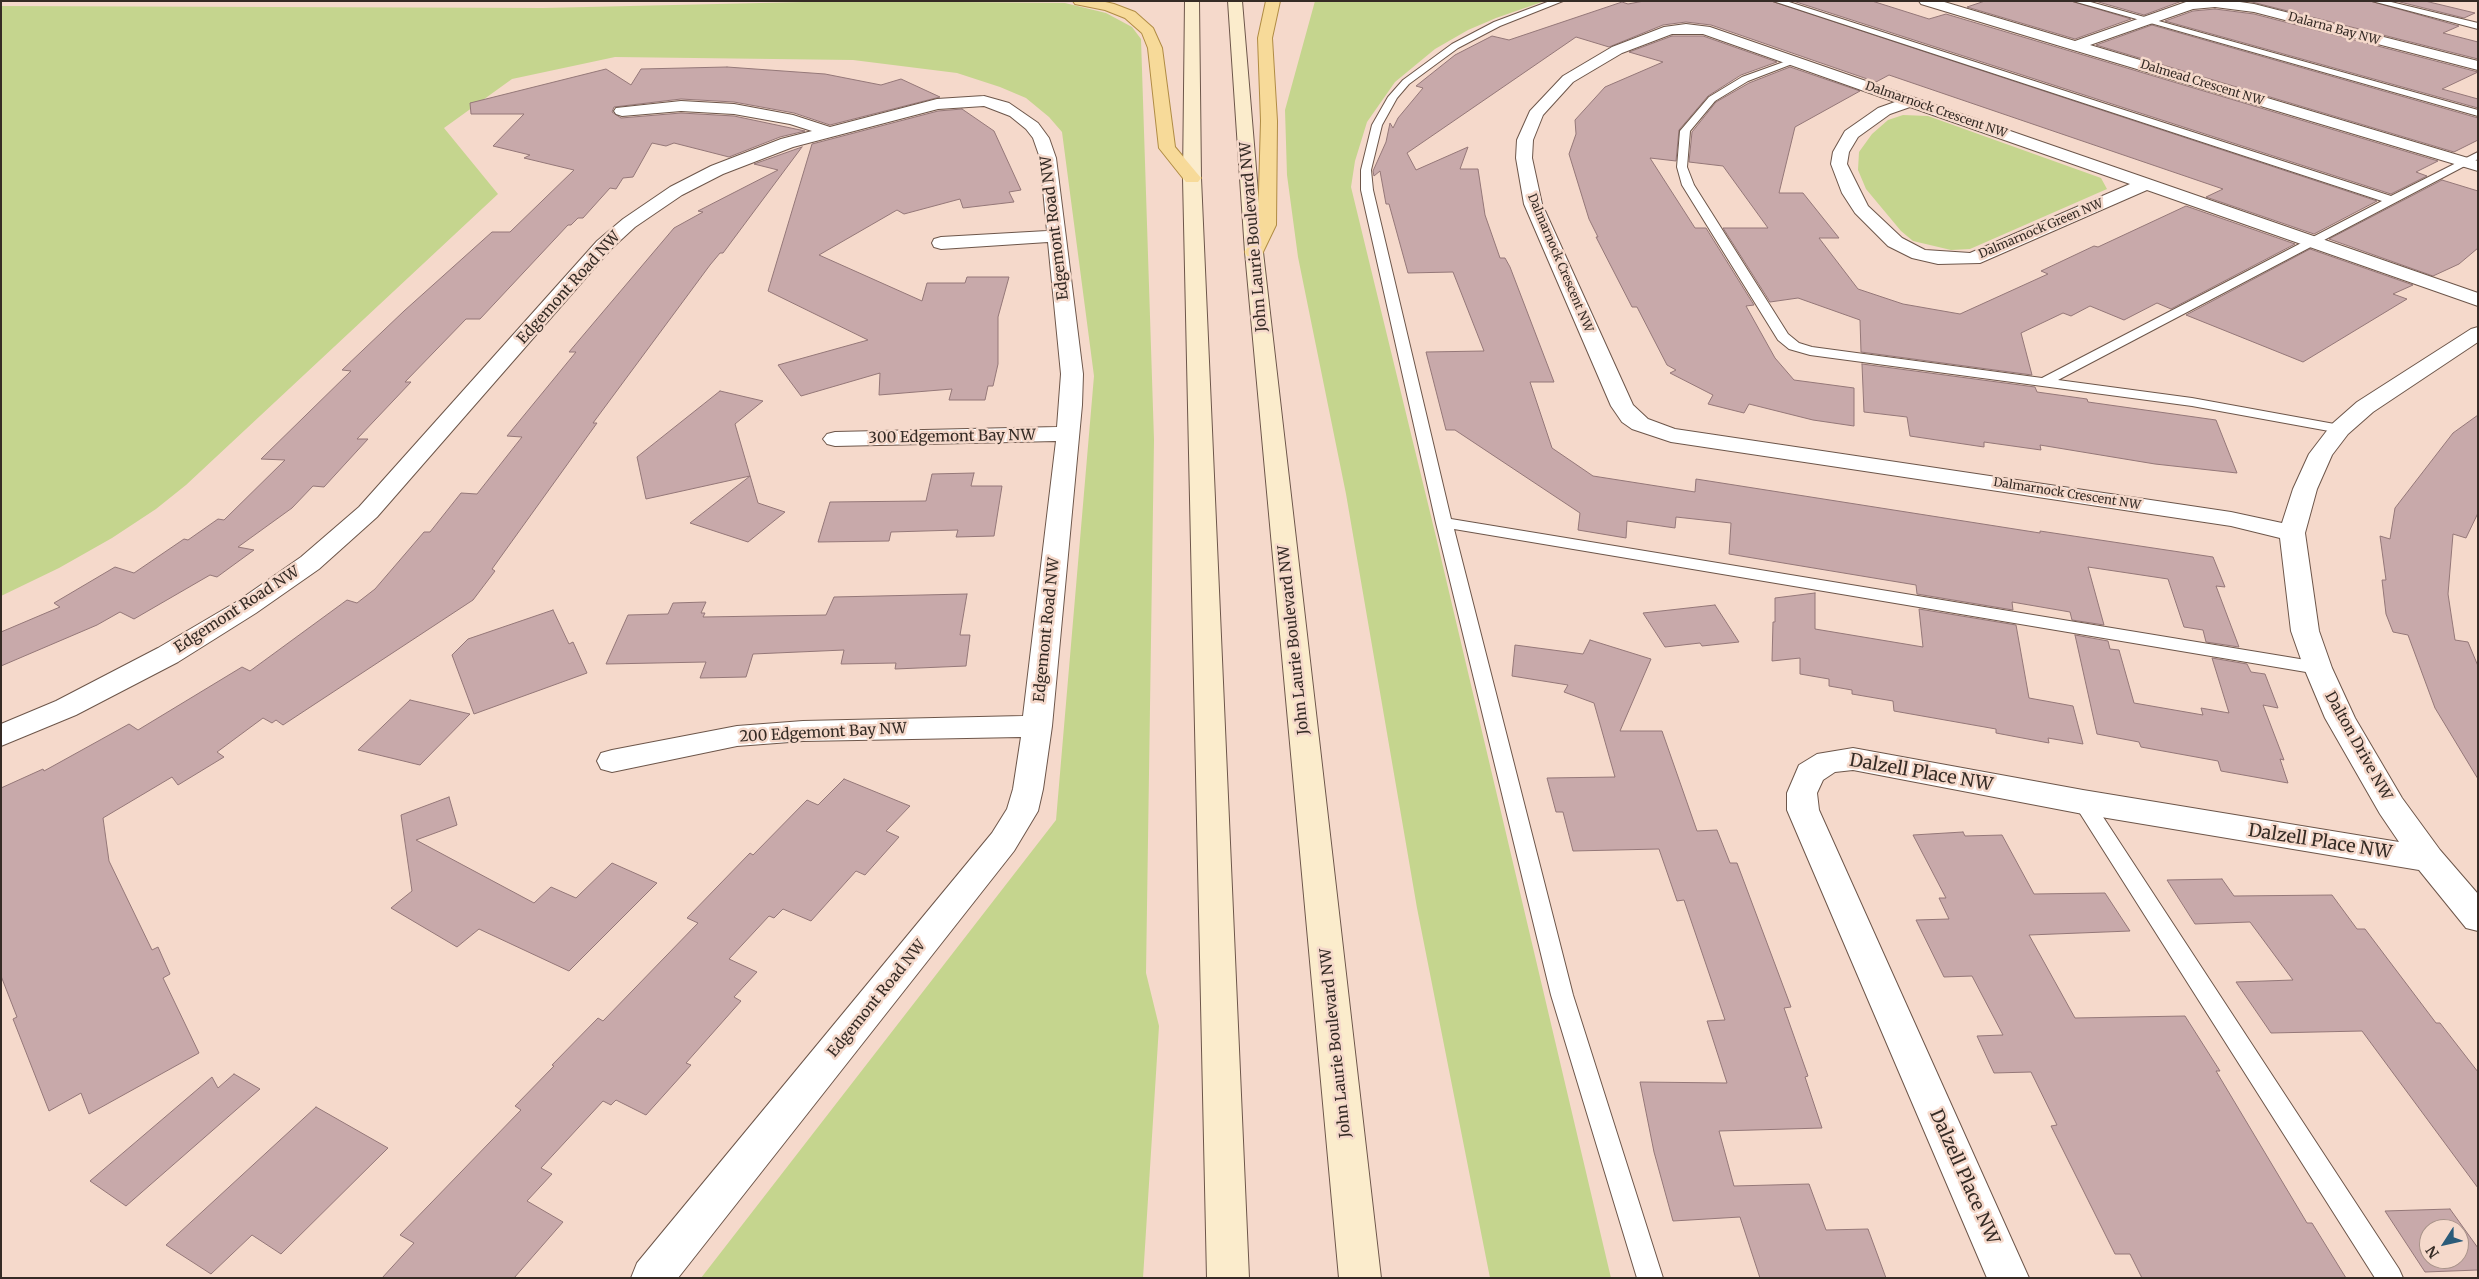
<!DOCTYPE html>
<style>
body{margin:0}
#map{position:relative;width:2479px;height:1279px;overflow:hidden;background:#f5d9cb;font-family:Merriweather,serif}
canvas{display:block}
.frame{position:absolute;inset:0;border:2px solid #352b25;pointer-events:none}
.north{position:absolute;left:2419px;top:1219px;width:50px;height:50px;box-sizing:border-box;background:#f5d9cb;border:1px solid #a89389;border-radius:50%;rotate:235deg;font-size:14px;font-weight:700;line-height:20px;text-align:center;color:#352b25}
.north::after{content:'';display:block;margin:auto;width:18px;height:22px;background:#2b5b79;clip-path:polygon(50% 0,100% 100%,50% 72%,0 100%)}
</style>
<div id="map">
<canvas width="2479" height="1279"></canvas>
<div class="frame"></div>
<div class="north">N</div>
</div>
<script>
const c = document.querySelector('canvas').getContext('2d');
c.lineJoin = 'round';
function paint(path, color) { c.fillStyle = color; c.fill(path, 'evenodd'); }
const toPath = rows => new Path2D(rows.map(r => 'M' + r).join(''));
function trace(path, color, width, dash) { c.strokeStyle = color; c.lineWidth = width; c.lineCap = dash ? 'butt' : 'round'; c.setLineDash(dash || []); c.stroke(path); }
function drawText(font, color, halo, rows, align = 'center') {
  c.font = font + ' Merriweather,serif'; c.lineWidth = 5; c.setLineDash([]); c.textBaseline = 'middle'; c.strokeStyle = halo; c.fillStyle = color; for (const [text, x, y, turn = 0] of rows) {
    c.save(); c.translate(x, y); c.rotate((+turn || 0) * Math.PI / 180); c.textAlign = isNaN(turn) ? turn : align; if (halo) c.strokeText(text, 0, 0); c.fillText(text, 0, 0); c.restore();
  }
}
const green = toPath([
 [848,1,1065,3,1106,13,1132,27,1141,39,1154,440,1146,973,1159,1026,1143,1278,701,1278,1056,820,1094,376,1062,132,1049,117,1026,98,1000,87,957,73,853,60,615,57,512,79,444,128,498,194,186,485,156,509,112,538,59,568,1,596,1,6,543,8],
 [1315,1,1545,1,1496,18,1468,30,1435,49,1395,82,1367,122,1355,161,1351,187,1437,541,1611,1278,1490,1278,1417,908,1346,494,1298,257,1287,175,1285,110],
 [1903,115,1928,116,2101,178,2107,189,1970,249,1951,250,1913,241,1901,231,1866,189,1858,170,1859,152,1872,134,1888,120]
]);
const building = toPath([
 [1644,1,1771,1,2377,201,2314,234,2206,197,2223,189,1889,75,1876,82,1711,25,1686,22,1663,25,1609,47,1576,37,1407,153,1416,170,1468,147,1460,169,1478,169,1485,215,1500,258,1505,258,1510,267,1554,382,1530,382,1552,448,1593,476,1695,492,1696,479,2040,533,2040,531,2213,557,2225,587,2216,586,2239,647,2206,642,2203,630,2184,627,2168,579,2088,567,2104,625,2072,620,2070,612,2012,602,2013,610,1917,594,1916,585,1729,554,1731,523,1676,517,1675,528,1627,521,1626,538,1578,530,1580,513,1455,430,1446,430,1426,352,1484,351,1453,272,1408,273,1389,204,1386,204,1380,171,1374,176,1373,171,1386,142,1390,123,1393,128,1398,118,1423,88,1416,86,1455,55,1492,36,1509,40,1622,2,1628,4,1644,1],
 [1793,1,1872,1,1929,19,1946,14,2438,161,2416,172,2427,176,2391,194,1793,1],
 [1985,1,2071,1,2131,19,2075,39,1967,7,1985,1],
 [2095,1,2182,1,2144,15,2095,1],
 [2248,1,2370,1,2459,26,2443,33,2478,42,2478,59,2248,1],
 [2396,1,2425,1,2475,13,2464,18,2396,1],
 [2215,9,2254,14,2478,72,2442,89,2478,99,2478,108,2165,21,2193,11,2215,9],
 [2152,25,2478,118,2478,140,2454,152,2096,45,2152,25],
 [1672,36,1703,36,1777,62,1741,75,1708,96,1679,130,1676,161,1650,158,1695,228,1706,228,1754,305,1746,306,1775,358,1794,380,1854,388,1854,426,1813,420,1749,404,1744,413,1708,404,1713,395,1670,373,1676,370,1667,365,1637,307,1632,307,1596,237,1598,237,1589,219,1569,154,1576,134,1575,120,1605,87,1663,62,1629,52,1672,36],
 [727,67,825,74,881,85,901,79,940,97,830,125,794,113,734,102,681,99,614,107,612,112,621,118,681,113,734,116,805,131,780,137,729,157,674,143,666,146,652,143,633,177,623,178,616,189,610,188,583,218,578,218,571,225,568,225,480,319,466,319,405,382,411,382,357,439,368,439,324,487,313,486,292,508,238,547,254,550,217,577,210,575,134,619,120,612,97,625,1,666,1,632,60,607,54,603,115,567,134,573,184,539,188,540,218,519,224,520,285,460,261,459,351,371,342,370,404,311,492,232,510,232,574,170,524,158,530,155,493,146,524,114,471,114,470,103,606,69,631,85,641,69,727,67],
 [1790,67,1860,91,1795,127,1779,193,1803,193,1839,238,1819,238,1858,289,1903,304,1960,314,2048,274,2041,271,2094,246,2098,247,2186,206,2295,244,2171,309,2157,303,2124,320,2090,306,2071,316,2063,313,2021,333,2032,375,1861,352,1860,320,1798,298,1770,302,1723,228,1768,228,1723,166,1689,162,1692,132,1716,102,1749,83,1790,67],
 [962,109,994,131,1021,190,1009,192,1014,202,963,208,960,199,904,214,897,210,819,255,922,301,927,283,965,283,967,277,1009,277,998,317,998,364,993,386,988,386,985,400,949,400,952,389,879,395,880,373,801,396,778,365,868,340,768,291,812,144,938,111,962,109],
 [802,147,723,253,720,253,710,265,593,423,597,423,492,569,495,571,473,600,283,725,276,720,272,723,263,718,217,752,224,757,178,785,172,777,103,818,109,861,152,950,158,947,170,974,163,978,199,1053,89,1114,81,1093,49,1111,13,1019,17,1017,1,976,1,788,43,769,44,771,129,724,138,730,242,667,250,671,347,600,357,603,375,589,424,532,430,532,461,493,477,494,522,437,507,436,576,352,569,352,674,228,703,212,698,211,778,170,754,164,802,147],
 [2442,180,2478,191,2478,248,2459,264,2433,276,2329,239,2442,180],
 [2310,249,2413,285,2393,294,2407,299,2303,362,2186,315,2310,249],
 [1862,364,2035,387,2037,392,2087,399,2088,402,2216,420,2237,473,2155,464,2040,445,2041,450,1984,442,1984,447,1910,436,1907,417,1864,412,1862,364],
 [720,391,763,401,735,424,758,503,785,512,748,542,690,523,750,476,646,499,637,457,720,391],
 [2478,415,2478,513,2466,538,2453,534,2448,594,2455,640,2468,642,2478,666,2478,779,2435,708,2408,635,2393,632,2386,614,2382,580,2386,580,2380,536,2390,539,2395,508,2453,433,2478,415],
 [974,473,971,486,1002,486,994,536,956,537,958,530,891,532,889,541,818,542,830,502,926,501,932,474,974,473],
 [1815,593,1815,629,1923,647,1919,609,2016,625,2029,698,2073,706,2083,744,2048,738,2049,743,1996,733,1996,729,1894,711,1893,701,1852,694,1852,690,1829,686,1829,679,1800,674,1800,658,1772,661,1773,622,1775,622,1775,598,1815,593],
 [967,594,960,635,970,635,966,666,895,669,896,663,841,664,844,650,753,654,746,677,700,678,706,662,606,664,628,615,668,614,673,603,706,602,701,613,705,613,703,617,826,615,834,597,967,594],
 [1715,605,1739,642,1702,646,1700,643,1665,647,1643,613,1715,605],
 [553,610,569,644,573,642,587,673,474,714,452,655,468,639,553,610],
 [2075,635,2108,641,2110,649,2119,650,2134,703,2203,715,2201,708,2229,713,2212,658,2247,664,2251,672,2265,674,2278,708,2263,705,2284,760,2280,759,2288,783,2221,771,2218,761,2141,747,2139,742,2097,734,2075,635],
 [1590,640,1651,659,1620,731,1662,731,1697,831,1717,830,1730,863,1737,863,1791,1007,1784,1008,1808,1076,1805,1077,1822,1128,1719,1131,1734,1186,1809,1184,1826,1230,1868,1229,1886,1278,1760,1278,1740,1217,1673,1221,1654,1152,1640,1082,1727,1083,1707,1021,1725,1020,1684,900,1677,901,1659,849,1573,851,1563,812,1556,812,1547,778,1615,777,1594,703,1564,692,1568,685,1512,676,1515,645,1583,654,1590,640],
 [410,700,470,714,420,765,358,750,410,700],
 [844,779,910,806,886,831,899,837,865,875,856,871,811,921,783,909,774,918,769,916,729,959,757,972,734,997,741,1001,686,1063,691,1065,646,1115,616,1100,611,1105,603,1101,541,1168,552,1174,527,1201,563,1222,514,1278,382,1278,414,1243,400,1235,521,1110,515,1106,554,1066,552,1065,598,1018,603,1021,698,923,687,918,750,853,753,855,807,800,818,805,844,779],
 [449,797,457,825,416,840,534,903,551,887,576,898,612,863,657,883,569,971,479,929,457,947,391,908,412,891,401,815,449,797],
 [1963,832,1965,836,2002,835,2034,894,2105,893,2130,931,2029,935,2075,1018,2185,1016,2220,1071,2216,1071,2307,1223,2312,1223,2346,1278,2142,1278,2130,1254,2115,1254,2051,1126,2057,1125,2031,1072,1994,1073,1977,1036,2003,1035,1972,976,1944,977,1916,920,1949,919,1939,898,1946,898,1913,835,1963,832],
 [2222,879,2234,896,2332,895,2357,929,2365,929,2436,1023,2440,1023,2478,1072,2478,1188,2362,1031,2271,1033,2236,982,2293,980,2250,922,2195,924,2167,880,2222,879],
 [234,1074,260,1089,126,1206,90,1181,212,1077,218,1088,234,1074],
 [316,1107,388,1148,281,1254,252,1235,211,1274,166,1245,316,1107],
 [2450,1209,2478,1248,2478,1270,2425,1272,2385,1211,2450,1209],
 [2429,1229,2459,1229,2459,1259,2429,1259,2429,1229]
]);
const service = toPath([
 [1550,1,1563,1,1500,26,1458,48,1409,84,1397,98,1382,125,1371,170,1373,190,1451,519,2318,662,2324,664,2327,668,2324,672,2318,674,1454,529,1573,995,1663,1278,1637,1278,1551,995,1436,523,1361,190,1361,170,1372,125,1388,97,1403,80,1452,44,1494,22,1550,1],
 [1773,1,1786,1,2391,196,2478,152,2478,159,2058,380,2192,398,2340,425,2345,426,2347,429,2345,432,2340,433,2192,406,1810,355,1789,349,1778,340,1682,185,1677,167,1680,131,1709,97,1742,77,1792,59,1800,61,1748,81,1715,101,1690,131,1687,167,1694,185,1788,334,1799,343,1812,347,2042,378,2382,201,1773,1],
 [2073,1,2087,1,2478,110,2478,116,2073,1],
 [2372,1,2387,1,2478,23,2478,29,2372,1],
 [2083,795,2090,797,2399,1269,2403,1278,2375,1278,2076,807,2073,802,2076,797,2083,795]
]);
const minor = toPath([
 [1919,1,1941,1,2075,41,2186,2,2233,1,2254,4,2478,61,2478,70,2254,12,2215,7,2193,9,2090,45,2478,161,2478,171,2070,49,1921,4,1919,1],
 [1686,24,1710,27,2478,293,2478,306,2147,190,1980,263,1938,264,1912,258,1888,246,1855,213,1842,193,1831,164,1833,152,1845,131,1878,108,1895,102,1703,34,1672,34,1622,53,1573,82,1543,115,1533,140,1532,158,1542,204,1633,405,1648,419,1675,429,2231,512,2282,523,2293,489,2309,454,2332,424,2357,402,2471,329,2478,327,2478,342,2373,412,2348,434,2332,455,2317,489,2305,533,2319,631,2332,668,2355,718,2402,798,2440,850,2478,894,2478,931,2466,928,2419,870,2083,814,1853,770,1835,772,1823,780,1817,793,1819,810,2029,1278,1987,1278,1787,810,1787,793,1799,765,1817,754,1853,748,2083,790,2399,842,2380,814,2325,718,2304,668,2291,631,2280,538,2231,526,1671,442,1632,429,1622,422,1611,406,1524,204,1516,158,1517,140,1530,111,1563,76,1612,47,1664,27,1686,24],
 [1910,107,2130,184,1970,253,1925,250,1902,238,1868,206,1847,164,1849,152,1858,137,1890,114,1910,107],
 [984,96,1009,103,1038,123,1049,138,1056,158,1083,374,1082,405,1052,726,1043,789,1038,811,1014,851,678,1278,631,1278,637,1263,992,833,1007,809,1013,789,1021,737,803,741,737,746,612,772,601,769,597,761,601,753,612,750,737,726,803,721,1023,716,1056,441,835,446,827,444,823,439,827,434,835,432,1057,427,1061,374,1048,242,941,249,934,247,932,243,934,239,941,237,1047,231,1040,158,1033,138,1026,129,1010,116,984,106,938,109,793,147,723,174,682,195,635,227,611,249,377,517,319,569,256,613,178,662,76,715,1,746,1,724,56,701,158,648,238,601,301,557,359,507,597,241,623,219,670,187,711,166,781,139,812,131,790,124,734,114,681,111,622,116,616,114,614,111,616,108,681,101,734,104,793,115,830,127,937,99,984,96]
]);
const secondary = toPath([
 [1185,1,1199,1,1201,178,1249,1278,1207,1278,1183,178,1185,1],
 [1228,1,1242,1,1263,252,1381,1278,1339,1278,1245,252,1228,1]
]);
const primary = toPath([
 [1073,1,1101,1,1114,4,1135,12,1153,28,1162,48,1175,147,1201,178,1198,182,1186,182,1159,148,1148,48,1142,33,1125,18,1105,10,1075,4,1073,1],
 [1266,1,1280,1,1272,38,1277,121,1276,225,1263,252,1261,256,1254,258,1247,256,1245,252,1258,225,1261,121,1258,38,1266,1]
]);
const farStreetnames = [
 ["Dalarna Bay NW",2334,29,15],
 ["Dalmead Crescent NW",2202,83,17],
 ["Dalmarnock Crescent NW",1936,110,19],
 ["Dalmarnock Green NW",2041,229,-23],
 ["Dalmarnock Crescent NW",1560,263,67],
 ["Dalmarnock Crescent NW",2067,494,9]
];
const streetNames = [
 ["Edgemont Road NW",1055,228,-97],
 ["John Laurie Boulevard NW",1254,237,-95],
 ["Edgemont Road NW",569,288,-48],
 ["300 Edgemont Bay NW",952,437,-1],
 ["Edgemont Road NW",237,610,-33],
 ["Edgemont Road NW",1047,630,-84],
 ["John Laurie Boulevard NW",1294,640,-96],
 ["200 Edgemont Bay NW",823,733,-3],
 ["Dalton Drive NW",2358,746,61],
 ["Edgemont Road NW",877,999,-51],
 ["John Laurie Boulevard NW",1336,1043,-96]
];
const nearStreetnames = [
 ["Dalzell Place NW",1921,773,10],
 ["Dalzell Place NW",2320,842,9],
 ["Dalzell Place NW",1964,1177,66]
];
paint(green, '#c5d58e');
paint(building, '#c8a9aa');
trace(building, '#947778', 1);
trace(service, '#6d564a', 2);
trace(minor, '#6d564a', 2);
trace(secondary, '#6d564a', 2);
trace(primary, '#b08c44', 2);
paint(service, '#fff');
paint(minor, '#fff');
paint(secondary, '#fbeccc');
paint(primary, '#f7da99');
drawText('12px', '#352b25', '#f5d9cb', farStreetnames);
drawText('15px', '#352b25', '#f5d9cb', streetNames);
drawText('18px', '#352b25', '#f5d9cb', nearStreetnames);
</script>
